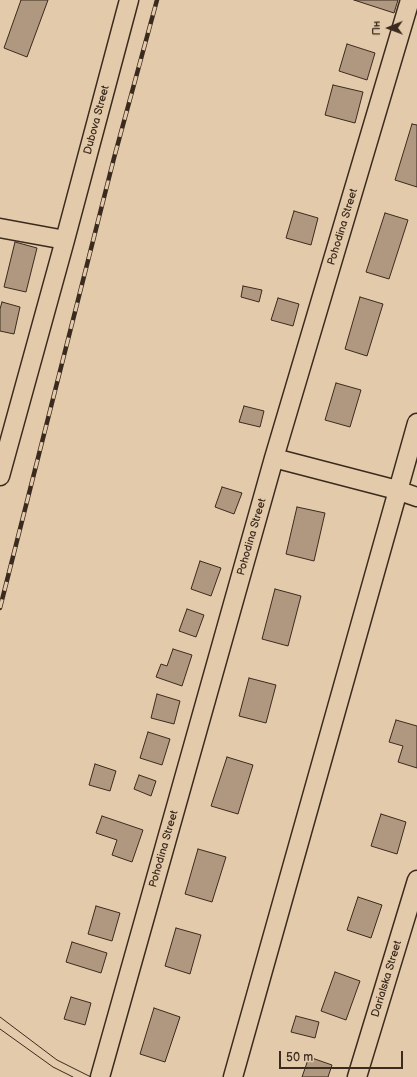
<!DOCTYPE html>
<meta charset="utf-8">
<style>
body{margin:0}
#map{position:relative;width:417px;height:1077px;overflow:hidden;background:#e2caaa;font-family:"Balsamiq Sans",sans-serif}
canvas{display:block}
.north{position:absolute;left:369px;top:8px;width:40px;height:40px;-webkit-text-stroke:3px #e2caaa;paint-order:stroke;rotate:269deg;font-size:11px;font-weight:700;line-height:16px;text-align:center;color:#3b2a1e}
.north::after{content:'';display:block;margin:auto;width:14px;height:18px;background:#3b2a1e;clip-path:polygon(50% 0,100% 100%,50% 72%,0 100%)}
.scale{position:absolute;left:279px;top:1051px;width:124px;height:18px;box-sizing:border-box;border:2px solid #3b2a1e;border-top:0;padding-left:5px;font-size:12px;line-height:14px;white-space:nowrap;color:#3b2a1e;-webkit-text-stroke:3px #e2caaa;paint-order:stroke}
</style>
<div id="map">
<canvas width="417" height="1077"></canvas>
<div class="north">Пн</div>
<div class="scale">50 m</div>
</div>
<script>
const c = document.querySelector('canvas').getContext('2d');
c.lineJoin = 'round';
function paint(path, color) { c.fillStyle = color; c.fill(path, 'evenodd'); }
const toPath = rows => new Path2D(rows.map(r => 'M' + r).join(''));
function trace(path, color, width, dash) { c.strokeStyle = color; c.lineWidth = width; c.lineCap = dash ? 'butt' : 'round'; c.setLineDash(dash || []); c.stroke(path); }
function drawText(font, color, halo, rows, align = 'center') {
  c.font = font + ' "Balsamiq Sans",sans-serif'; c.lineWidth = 3.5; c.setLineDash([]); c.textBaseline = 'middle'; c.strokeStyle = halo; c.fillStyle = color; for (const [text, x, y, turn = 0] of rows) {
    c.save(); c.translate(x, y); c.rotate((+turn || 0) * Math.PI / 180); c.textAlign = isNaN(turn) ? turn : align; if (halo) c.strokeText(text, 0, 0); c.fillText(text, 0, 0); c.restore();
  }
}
const building = toPath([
 [21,0,48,0,27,57,4,48,21,0],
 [354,0,398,0,394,13,354,0],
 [347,44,375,53,367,80,339,71,347,44],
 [333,85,363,92,355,123,325,115,333,85],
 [412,124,417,125,417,187,395,180,412,124],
 [294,211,318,218,311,245,286,238,294,211],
 [385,213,408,220,389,279,366,272,385,213],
 [15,242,37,248,26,292,4,287,15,242],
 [243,286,262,290,259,302,241,297,243,286],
 [360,297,383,304,367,356,345,349,360,297],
 [278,298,299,304,293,326,271,320,278,298],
 [2,302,20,307,14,334,0,331,0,309,2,302],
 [336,383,361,390,350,427,325,420,336,383],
 [244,406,264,411,260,427,239,422,244,406],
 [222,487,242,493,234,514,215,507,222,487],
 [297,507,325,513,314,561,286,554,297,507],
 [200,561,221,568,211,596,191,589,200,561],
 [275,589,301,596,288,646,262,639,275,589],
 [187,609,204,615,196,637,179,631,187,609],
 [173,649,192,655,182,686,156,677,161,664,167,666,173,649],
 [249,678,276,685,266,723,239,716,249,678],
 [157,694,180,701,174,724,151,718,157,694],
 [396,720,417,726,417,768,398,762,403,746,389,742,396,720],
 [148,732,170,739,162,765,140,758,148,732],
 [227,757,253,765,238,814,211,806,227,757],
 [95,764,116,771,110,791,89,785,95,764],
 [139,775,156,781,151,796,134,789,139,775],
 [381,814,406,822,397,854,371,846,381,814],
 [102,816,143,830,132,862,112,855,117,840,96,833,102,816],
 [198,849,226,857,212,902,185,894,198,849],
 [358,897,382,905,371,938,347,930,358,897],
 [96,906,120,913,112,941,88,934,96,906],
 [176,928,201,935,190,974,165,966,176,928],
 [72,942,107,953,101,973,66,962,72,942],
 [335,972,360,981,346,1020,321,1011,335,972],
 [71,997,91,1003,85,1025,64,1019,71,997],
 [154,1008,180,1017,165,1062,140,1054,154,1008],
 [296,1016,319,1022,315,1038,291,1032,296,1016],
 [309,1057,332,1065,328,1077,302,1077,309,1057]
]);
const minor = toPath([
 [0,228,65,240],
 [274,458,397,490,417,497],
 [0,476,65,240,129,0],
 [100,1077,274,458,410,0],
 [233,1077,417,423],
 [357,1077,417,880]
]);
const tram = toPath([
 [0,1017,57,1060,91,1077],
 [0,1029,53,1067,73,1077]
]);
const rail = toPath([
 [0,608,114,158,157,0]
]);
const streetNames = [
 ["Dubova Street",97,120,-75],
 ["Pohodina Street",343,227,-73],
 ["Pohodina Street",252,537,-74],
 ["Pohodina Street",164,849,-74],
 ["Darialska Street",387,979,-73]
];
paint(building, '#af987f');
trace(building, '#3b2a1e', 1);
trace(minor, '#3b2a1e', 21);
trace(minor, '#e2caaa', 18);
trace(tram, '#3b2a1e', 1);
trace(rail, '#3b2a1e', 4.5);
trace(rail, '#e2caaa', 3, [9]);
drawText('11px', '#3b2a1e', '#e2caaa', streetNames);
</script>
